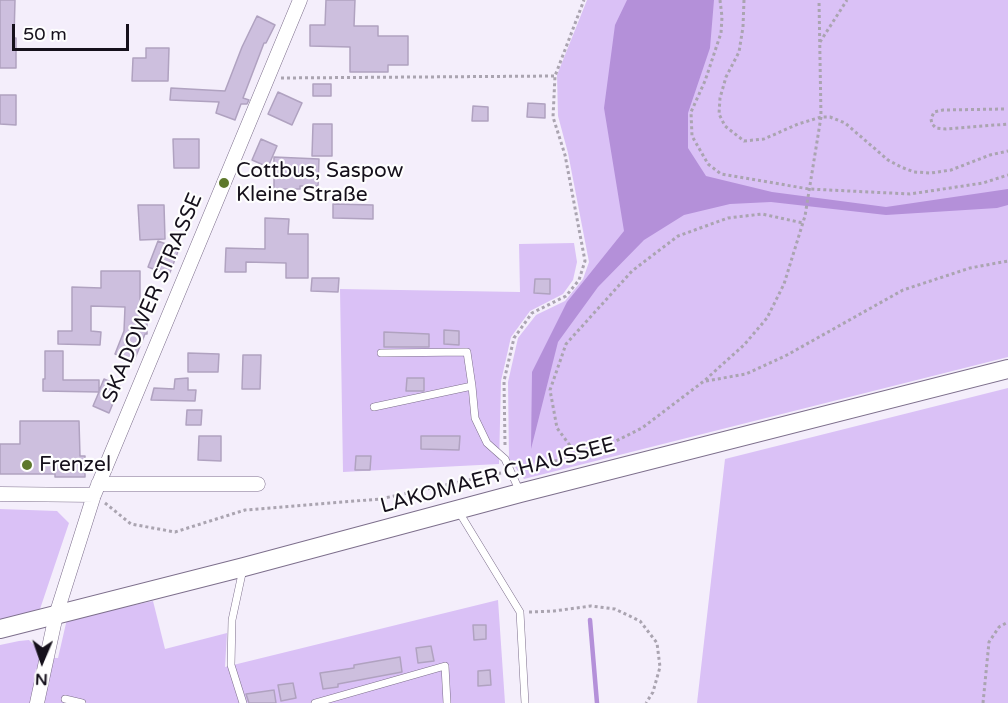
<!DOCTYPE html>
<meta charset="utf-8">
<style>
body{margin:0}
#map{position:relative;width:1008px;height:703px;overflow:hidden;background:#f4eefb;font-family:"Varela Round",sans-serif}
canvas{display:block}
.north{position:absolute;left:12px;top:631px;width:60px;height:60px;-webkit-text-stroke:4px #fefefe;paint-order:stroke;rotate:182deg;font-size:16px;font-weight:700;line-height:24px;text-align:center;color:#15101b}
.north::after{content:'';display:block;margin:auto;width:21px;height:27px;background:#15101b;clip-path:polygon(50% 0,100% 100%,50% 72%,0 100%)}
.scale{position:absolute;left:12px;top:24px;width:117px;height:27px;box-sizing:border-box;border:3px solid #15101b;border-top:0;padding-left:8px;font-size:18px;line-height:21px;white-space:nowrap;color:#15101b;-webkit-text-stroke:4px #fefefe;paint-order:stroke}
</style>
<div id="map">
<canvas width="1008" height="703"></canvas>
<div class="north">N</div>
<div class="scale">50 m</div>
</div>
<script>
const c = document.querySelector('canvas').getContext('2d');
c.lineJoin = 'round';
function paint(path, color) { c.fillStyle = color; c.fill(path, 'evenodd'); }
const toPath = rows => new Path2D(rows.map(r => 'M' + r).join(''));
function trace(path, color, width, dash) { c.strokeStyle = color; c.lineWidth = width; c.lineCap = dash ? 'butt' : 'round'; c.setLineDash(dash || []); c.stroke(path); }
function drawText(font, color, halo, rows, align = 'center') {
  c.font = font + ' "Varela Round",sans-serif'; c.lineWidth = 4.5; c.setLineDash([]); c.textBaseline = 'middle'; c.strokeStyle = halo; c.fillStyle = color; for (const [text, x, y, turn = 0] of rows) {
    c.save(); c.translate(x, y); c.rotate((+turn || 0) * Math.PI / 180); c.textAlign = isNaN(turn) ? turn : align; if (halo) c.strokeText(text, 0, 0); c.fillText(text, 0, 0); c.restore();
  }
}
const green = toPath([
 [587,0,1008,0,1008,357,524,479,509,459,508,382,518,338,536,315,565,301,583,279,589,262,568,153,558,116,557,75],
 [574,243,577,262,573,280,563,294,530,311,511,337,501,381,499,464,343,472,340,289,520,292,519,244],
 [1008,388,1008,703,697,703,725,459],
 [0,509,57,511,69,523,39,612,0,621],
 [498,600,505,703,0,703,0,645,19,641,29,640,37,648,39,658,58,658,67,619,153,601,165,649,227,633,225,667]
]);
const water = toPath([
 [627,0,714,0,710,48,688,113,688,148,706,176,772,192,886,207,1008,189,1008,205,997,208,886,215,771,202,730,204,684,215,644,240,598,287,558,342,531,449,532,372,567,302,624,231,604,108,615,25]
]);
const stream = toPath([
 [590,620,597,703]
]);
const building = toPath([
 [0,0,15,0,14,38,16,38,16,68,0,68,0,0],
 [326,0,355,0,354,26,378,26,378,36,408,36,408,65,388,65,388,72,350,72,350,47,310,46,310,25,325,25,326,0],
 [257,16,275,25,266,43,264,43,243,98,249,100,247,104,241,104,235,120,216,113,219,102,170,100,171,88,225,91,242,47,257,16],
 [146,48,169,48,168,81,132,81,133,58,146,58,146,48],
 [313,84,331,84,331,96,313,96,313,84],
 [278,92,302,103,292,125,268,114,278,92],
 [0,95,16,95,16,125,0,124,0,95],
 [528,103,545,104,545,118,527,117,528,103],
 [473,106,488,107,488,121,472,121,473,106],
 [313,124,332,124,332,156,312,156,313,124],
 [173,139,199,139,199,168,174,168,173,139],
 [261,139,277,146,268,167,252,160,261,139],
 [274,157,319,159,318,186,300,186,300,189,274,189,274,157],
 [333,204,373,205,373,219,333,218,333,204],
 [138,205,164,205,165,239,140,240,138,205],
 [265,218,289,219,288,234,308,234,308,278,286,278,286,263,246,262,246,272,225,272,226,248,265,249,265,218],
 [158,241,179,249,169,275,148,267,158,241],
 [101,271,140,271,140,320,147,320,147,334,145,334,134,361,115,354,124,331,125,307,91,306,91,331,101,332,100,345,58,344,58,331,72,331,72,287,101,288,101,271],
 [312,278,339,278,338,292,311,291,312,278],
 [535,279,550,279,550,294,534,293,535,279],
 [444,330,459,331,459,345,444,344,444,330],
 [384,332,429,334,429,347,384,347,384,332],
 [45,351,63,351,63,380,99,380,99,391,104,379,120,386,109,413,93,406,99,392,43,391,43,379,45,379,45,351],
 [188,353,219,354,218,372,188,372,188,353],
 [243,355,261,355,260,389,242,389,243,355],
 [188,378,188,390,196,390,195,401,151,400,154,388,174,389,175,379,188,378],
 [407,378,424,378,424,391,406,391,407,378],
 [187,410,202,410,201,425,186,425,187,410],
 [20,421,79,421,80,456,85,456,85,477,55,477,55,474,0,474,0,444,20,444,20,421],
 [199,436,221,436,221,461,198,460,199,436],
 [421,436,460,436,459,450,421,449,421,436],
 [356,456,371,456,370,470,355,470,356,456],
 [473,625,486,625,486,639,474,640,473,625],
 [431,646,434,661,418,663,416,648,431,646],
 [400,657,402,672,338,684,338,687,323,689,320,673,354,668,354,665,400,657],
 [490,670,491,685,478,686,478,671,490,670],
 [293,683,296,698,281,701,278,685,293,683],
 [274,690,276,703,249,703,246,694,274,690]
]);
const path = toPath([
 [720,0,722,17,721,33,705,81,691,112,692,136,708,164,721,174,809,189,910,194,983,183,1008,175],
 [744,0,743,27,739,52,726,77,720,98,719,114,725,126,744,141,764,139,798,124,821,117,830,117,845,123,888,160,901,167,914,172,931,173,951,170,990,155,1008,151],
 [820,42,847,0],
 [281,78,555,76],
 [1004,109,943,110,934,112,931,119,932,124,936,128,946,129,1008,124],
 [706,381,746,374,787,355,903,290,970,268,1008,261],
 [505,445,504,381,514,338,532,313,566,296,579,280,585,261,565,155,553,117,555,76,584,0],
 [577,455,557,428,550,390,566,344,632,271,678,236,728,218,762,214,803,223],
 [519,469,577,456,606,446,642,428,704,381,744,345,767,318,784,284,805,216,821,117,819,0],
 [105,503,131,524,175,532,245,510,380,499,501,473],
 [529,612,554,611,591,606,615,609,640,621,657,643,660,667,653,692,646,703],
 [983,703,989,642,999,627,1008,622]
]);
const lane = toPath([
 [381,353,467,352,472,386],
 [374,407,472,386,475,418,487,443,505,459,520,492],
 [459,512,520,612,525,703],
 [243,569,232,620,231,665,243,703],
 [65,699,82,703],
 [315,703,445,666,447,703]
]);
const street = toPath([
 [98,484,258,484],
 [0,494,94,495],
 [37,703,56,615,94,495,300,0]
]);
const secondary = toPath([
 [0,629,244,567,520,493,1008,369]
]);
const markers = [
 [224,183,6,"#5d782b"],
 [27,465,6,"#5d782b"]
];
const poiNames = [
 ["Cottbus, Saspow",236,171],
 ["Kleine Straße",236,195],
 ["Frenzel",39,465]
];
const streetNames = [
 ["SKADOWER STRASSE",153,298,-67],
 ["LAKOMAER CHAUSSEE",498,476,-15]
];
paint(green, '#dac1f6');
paint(water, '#b490d9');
trace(stream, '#b490d9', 4.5);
paint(building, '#cdbfde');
trace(building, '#b0a2c0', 1.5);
trace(lane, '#7d6f8c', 8);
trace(street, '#7d6f8c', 15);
trace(secondary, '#7d6f8c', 20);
trace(path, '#aaa4b0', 3, [3, 3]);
trace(lane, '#fff', 7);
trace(street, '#fff', 14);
trace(secondary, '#fff', 18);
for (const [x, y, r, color] of markers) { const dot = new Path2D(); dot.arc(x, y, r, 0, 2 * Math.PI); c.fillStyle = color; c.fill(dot); trace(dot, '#fefefe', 2); }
drawText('21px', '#15101b', '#fefefe', poiNames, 'left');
drawText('21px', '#15101b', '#fefefe', streetNames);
</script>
